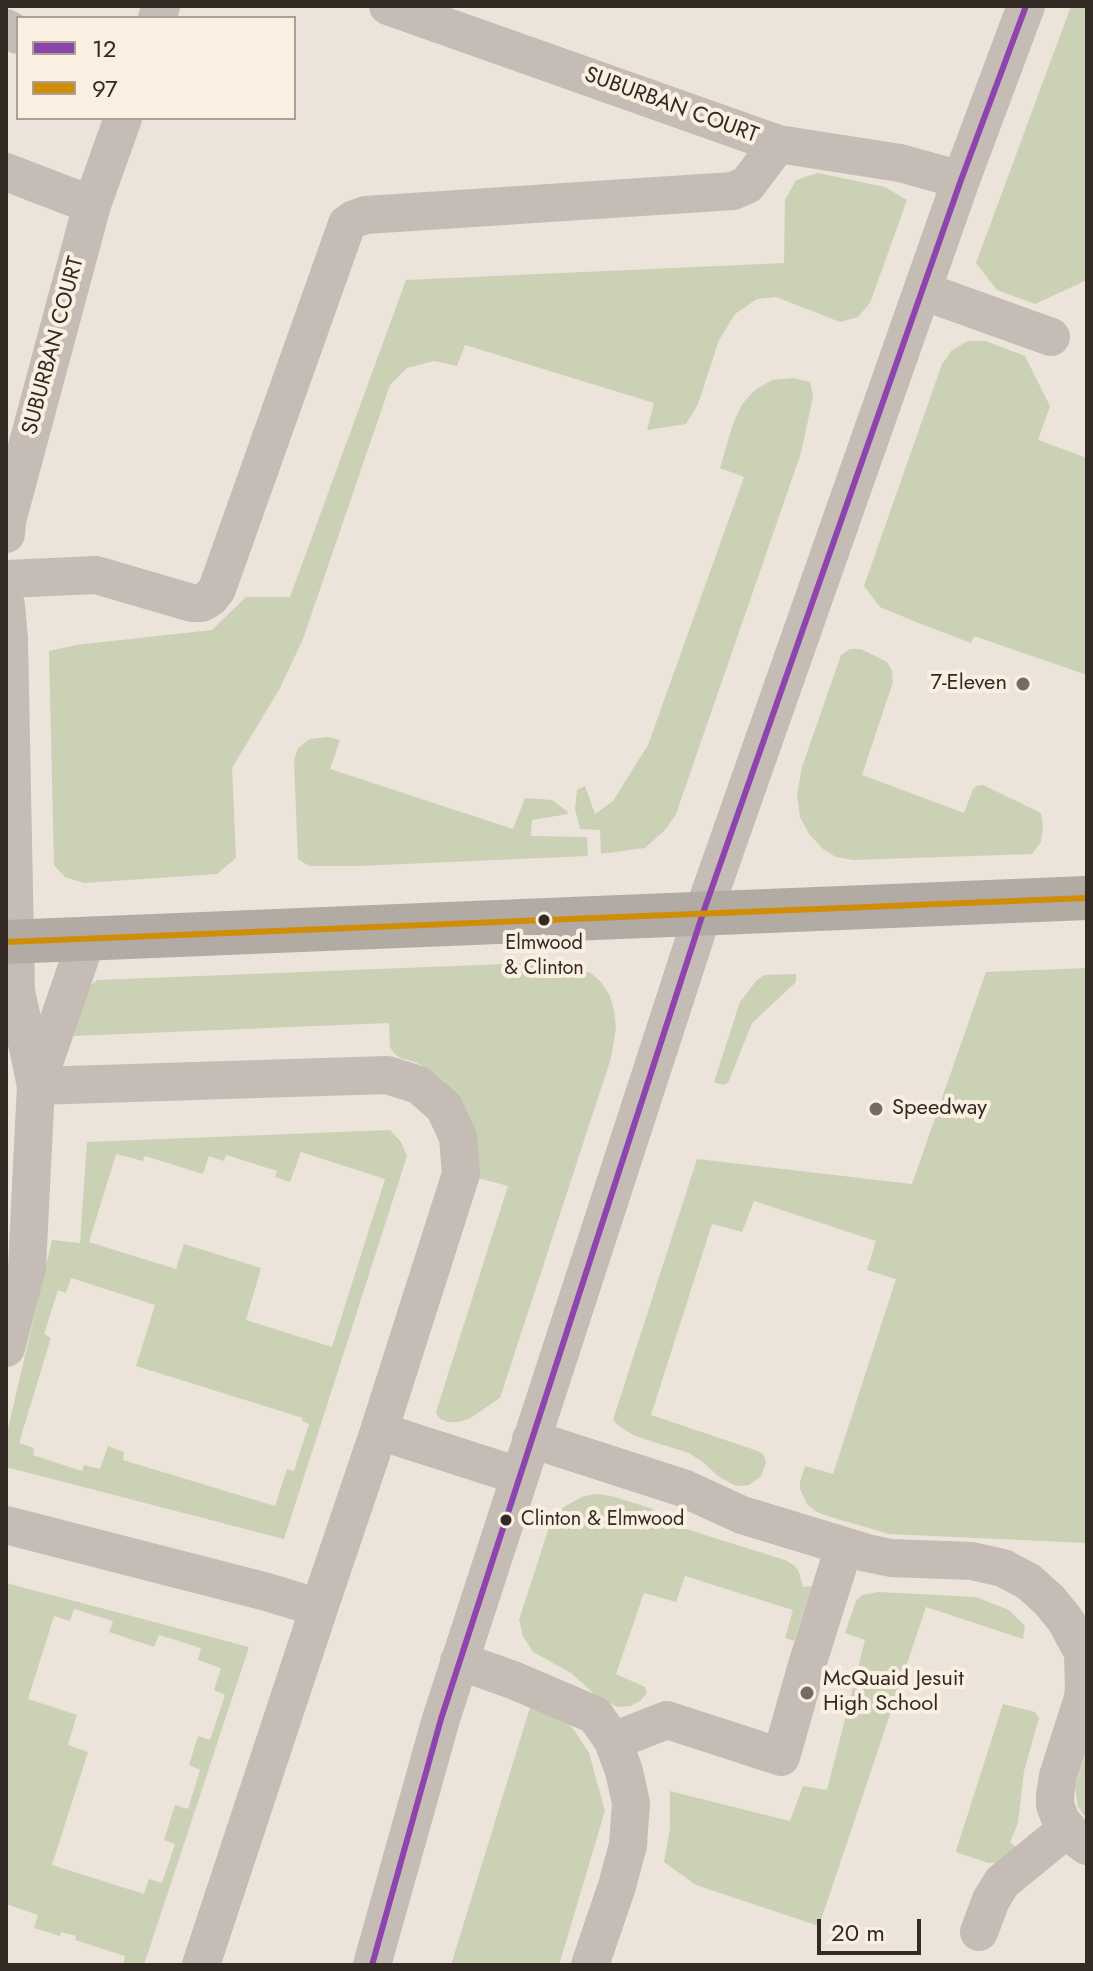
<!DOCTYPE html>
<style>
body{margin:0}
#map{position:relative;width:1093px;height:1971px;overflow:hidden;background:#ece4db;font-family:Jost,sans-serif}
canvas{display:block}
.frame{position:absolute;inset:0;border:8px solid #342a24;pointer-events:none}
.legend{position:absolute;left:16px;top:16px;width:280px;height:104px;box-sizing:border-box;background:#faefe1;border:2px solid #aba095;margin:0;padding:10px 14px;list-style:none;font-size:24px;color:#342a24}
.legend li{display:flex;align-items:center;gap:16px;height:40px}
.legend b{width:40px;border:2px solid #aba095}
.scale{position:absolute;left:817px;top:1919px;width:104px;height:36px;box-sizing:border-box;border:4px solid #342a24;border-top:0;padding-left:10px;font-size:24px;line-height:28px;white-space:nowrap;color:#342a24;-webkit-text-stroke:6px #faefe1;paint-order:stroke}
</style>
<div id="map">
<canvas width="1093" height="1971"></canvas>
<div class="frame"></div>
<ul class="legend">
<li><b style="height:10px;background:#8e44ad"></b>12</li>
<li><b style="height:10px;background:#d08d07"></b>97</li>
</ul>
<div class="scale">20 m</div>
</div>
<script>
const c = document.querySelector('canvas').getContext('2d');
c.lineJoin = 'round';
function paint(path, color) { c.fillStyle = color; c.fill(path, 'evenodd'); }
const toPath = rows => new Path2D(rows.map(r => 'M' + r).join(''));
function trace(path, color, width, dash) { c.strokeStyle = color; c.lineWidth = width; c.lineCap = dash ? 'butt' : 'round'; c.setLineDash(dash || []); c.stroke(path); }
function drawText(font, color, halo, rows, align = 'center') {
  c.font = font + ' Jost,sans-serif'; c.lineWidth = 8; c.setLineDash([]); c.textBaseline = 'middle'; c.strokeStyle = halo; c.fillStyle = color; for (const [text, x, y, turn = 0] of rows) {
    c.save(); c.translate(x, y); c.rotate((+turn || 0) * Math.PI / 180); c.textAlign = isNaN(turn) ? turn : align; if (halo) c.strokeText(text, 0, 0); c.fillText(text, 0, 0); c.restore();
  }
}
const green = toPath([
 [1071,6,1087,6,1087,280,1035,304,997,290,976,263],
 [818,173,885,187,907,200,870,303,858,317,840,322,776,297,757,299,735,314,719,340,698,404,686,424,647,430,654,403,465,345,457,366,434,361,407,368,390,385,303,639,279,690,232,768,236,858,217,874,84,883,65,877,54,865,49,651,76,645,212,630,246,597,290,597,406,280,784,263,785,200,796,180],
 [968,341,986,341,1025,356,1050,406,1038,440,1087,458,1087,675,974,636,971,643,921,624,880,607,864,586,942,364,952,350],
 [793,378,810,382,813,397,801,453,676,814,666,829,645,848,601,854,600,830,580,829,575,809,577,790,585,786,595,814,613,801,648,745,744,477,720,468,733,424,742,404,755,390,772,380],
 [850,649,861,649,887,662,892,671,893,682,862,775,964,813,973,789,977,786,983,785,1041,813,1043,826,1041,842,1032,854,853,860,836,857,824,850,809,834,800,817,797,794,802,767,841,655],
 [328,737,340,740,330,769,513,829,525,798,552,800,567,811,568,814,532,820,531,836,587,837,588,856,358,866,309,866,298,859,294,760,298,748,310,739],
 [557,962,578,967,592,974,601,982,610,996,614,1010,616,1028,611,1058,500,1398,469,1419,458,1422,447,1422,439,1418,436,1412,508,1186,478,1178,454,1092,443,1080,432,1071,415,1062,400,1058,394,1053,390,1047,389,1023,74,1036,72,1029,87,988,97,980],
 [1087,968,1087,1543,889,1534,824,1515,815,1511,807,1504,800,1489,800,1482,805,1466,833,1474,896,1279,867,1270,876,1241,754,1201,742,1232,712,1224,651,1415,758,1451,764,1455,766,1462,761,1476,749,1485,741,1486,734,1485,718,1476,704,1463,689,1453,635,1436,619,1426,613,1420,697,1159,912,1184,986,972],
 [796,974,796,982,752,1023,728,1083,723,1085,714,1082,740,1002,756,981,764,975],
 [390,1130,401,1142,407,1156,284,1539,6,1467,6,1437,52,1240,80,1243,87,1142],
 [301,1152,385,1179,332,1347,246,1320,261,1268,184,1244,176,1269,89,1242,116,1154,143,1161,145,1156,203,1174,209,1156,224,1161,226,1155,277,1171,275,1177,290,1182],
 [71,1278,155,1305,136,1366,303,1418,302,1421,309,1424,294,1471,287,1469,275,1506,123,1460,124,1452,108,1446,100,1469,84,1465,82,1471,33,1455,34,1448,19,1443,51,1338,44,1334,58,1290,66,1293],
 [597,1494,612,1496,653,1509,651,1518,785,1560,794,1565,799,1572,803,1587,812,1586,794,1641,785,1638,793,1610,685,1576,676,1602,644,1593,616,1674,645,1687,647,1693,640,1701,631,1706,618,1707,600,1699,571,1673,533,1652,523,1636,519,1620,550,1524,558,1512,567,1505,584,1496],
 [6,1583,249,1647,144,1965,123,1965,125,1956,75,1940,76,1936,69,1934,61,1932,60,1936,34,1928,38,1915,6,1904],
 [74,1609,113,1621,109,1632,154,1647,159,1635,201,1648,198,1660,221,1668,214,1690,225,1695,210,1740,198,1736,189,1765,200,1770,188,1809,175,1805,164,1840,175,1844,162,1883,149,1879,144,1894,52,1865,88,1752,68,1745,77,1715,28,1699,54,1616,70,1621],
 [878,1592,976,1597,1009,1610,1025,1626,1023,1639,926,1607,819,1926,696,1885,664,1862,670,1829,670,1791,790,1821,803,1786,827,1790,865,1640,845,1633,856,1601,862,1595],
 [535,1691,549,1703,574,1730,589,1753,605,1811,559,1965,451,1965],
 [1003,1704,1035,1712,1039,1718,1024,1771,1018,1823,1010,1842,1016,1847,999,1862,989,1863,958,1853,956,1851],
 [1087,1749,1087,1820,1078,1807,1075,1787]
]);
const minor = toPath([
 [388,6,778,144,900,163,961,180],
 [157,18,161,6],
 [6,28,18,35],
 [6,172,92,205],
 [923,291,1051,337],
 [6,534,7,521,92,205,123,118],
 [6,579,96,575,192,603,202,603,210,598,217,589,347,224,354,219,366,215,733,191,747,185,778,144],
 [6,605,9,640,16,991,36,1086,27,1267,6,1348],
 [36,1086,387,1075,419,1085,444,1107,458,1137,461,1174,379,1431,519,1476],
 [36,1086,87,938],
 [531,1439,683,1488,742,1515,867,1553,891,1558,972,1561,1003,1568,1029,1582,1050,1601,1066,1621,1087,1660],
 [6,1525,267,1592,319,1608,201,1965],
 [319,1608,379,1431],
 [1083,1654,1084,1689,1082,1701,1058,1776,1055,1795,1055,1805,1061,1821,1075,1837,1087,1846],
 [459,1661,513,1680,595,1715,613,1741,624,1771,631,1803,628,1845,617,1886,590,1965],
 [613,1741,667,1720,781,1757,807,1665,844,1547],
 [979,1932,991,1900,1002,1882,1067,1829],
 [372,1965,441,1719,703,913,961,180,1026,6]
]);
const major = toPath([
 [6,942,1087,898]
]);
const bus1 = toPath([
 [372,1965,441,1719,703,913,961,180,1026,6]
]);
const bus2 = toPath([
 [6,942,1087,898]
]);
const markers = [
 [1023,684,8,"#746b64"],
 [544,920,7,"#342a24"],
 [876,1109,8,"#746b64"],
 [506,1520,7,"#342a24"],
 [807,1693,8,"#746b64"]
];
const busNames = [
 ["Elmwood",544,944],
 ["& Clinton",544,969],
 ["Clinton & Elmwood",521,1520,"left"]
];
const streetNames = [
 ["SUBURBAN COURT",671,106,20],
 ["SUBURBAN COURT",54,346,-75]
];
const poiNames = [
 ["7-Eleven",1007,684,"right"],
 ["Speedway",892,1109],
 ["McQuaid Jesuit",823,1680],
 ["High School",823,1705]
];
paint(green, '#cbd1b4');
trace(minor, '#c4bcb5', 38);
trace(major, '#b2aba4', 44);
trace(bus1, '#8e44ad', 6);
trace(bus2, '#d08d07', 6);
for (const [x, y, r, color] of markers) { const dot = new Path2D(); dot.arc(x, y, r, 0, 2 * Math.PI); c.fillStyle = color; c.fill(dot); trace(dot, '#faefe1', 3); }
drawText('20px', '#342a24', '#faefe1', busNames);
drawText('22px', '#342a24', '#faefe1', streetNames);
drawText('22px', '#342a24', '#faefe1', poiNames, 'left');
</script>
